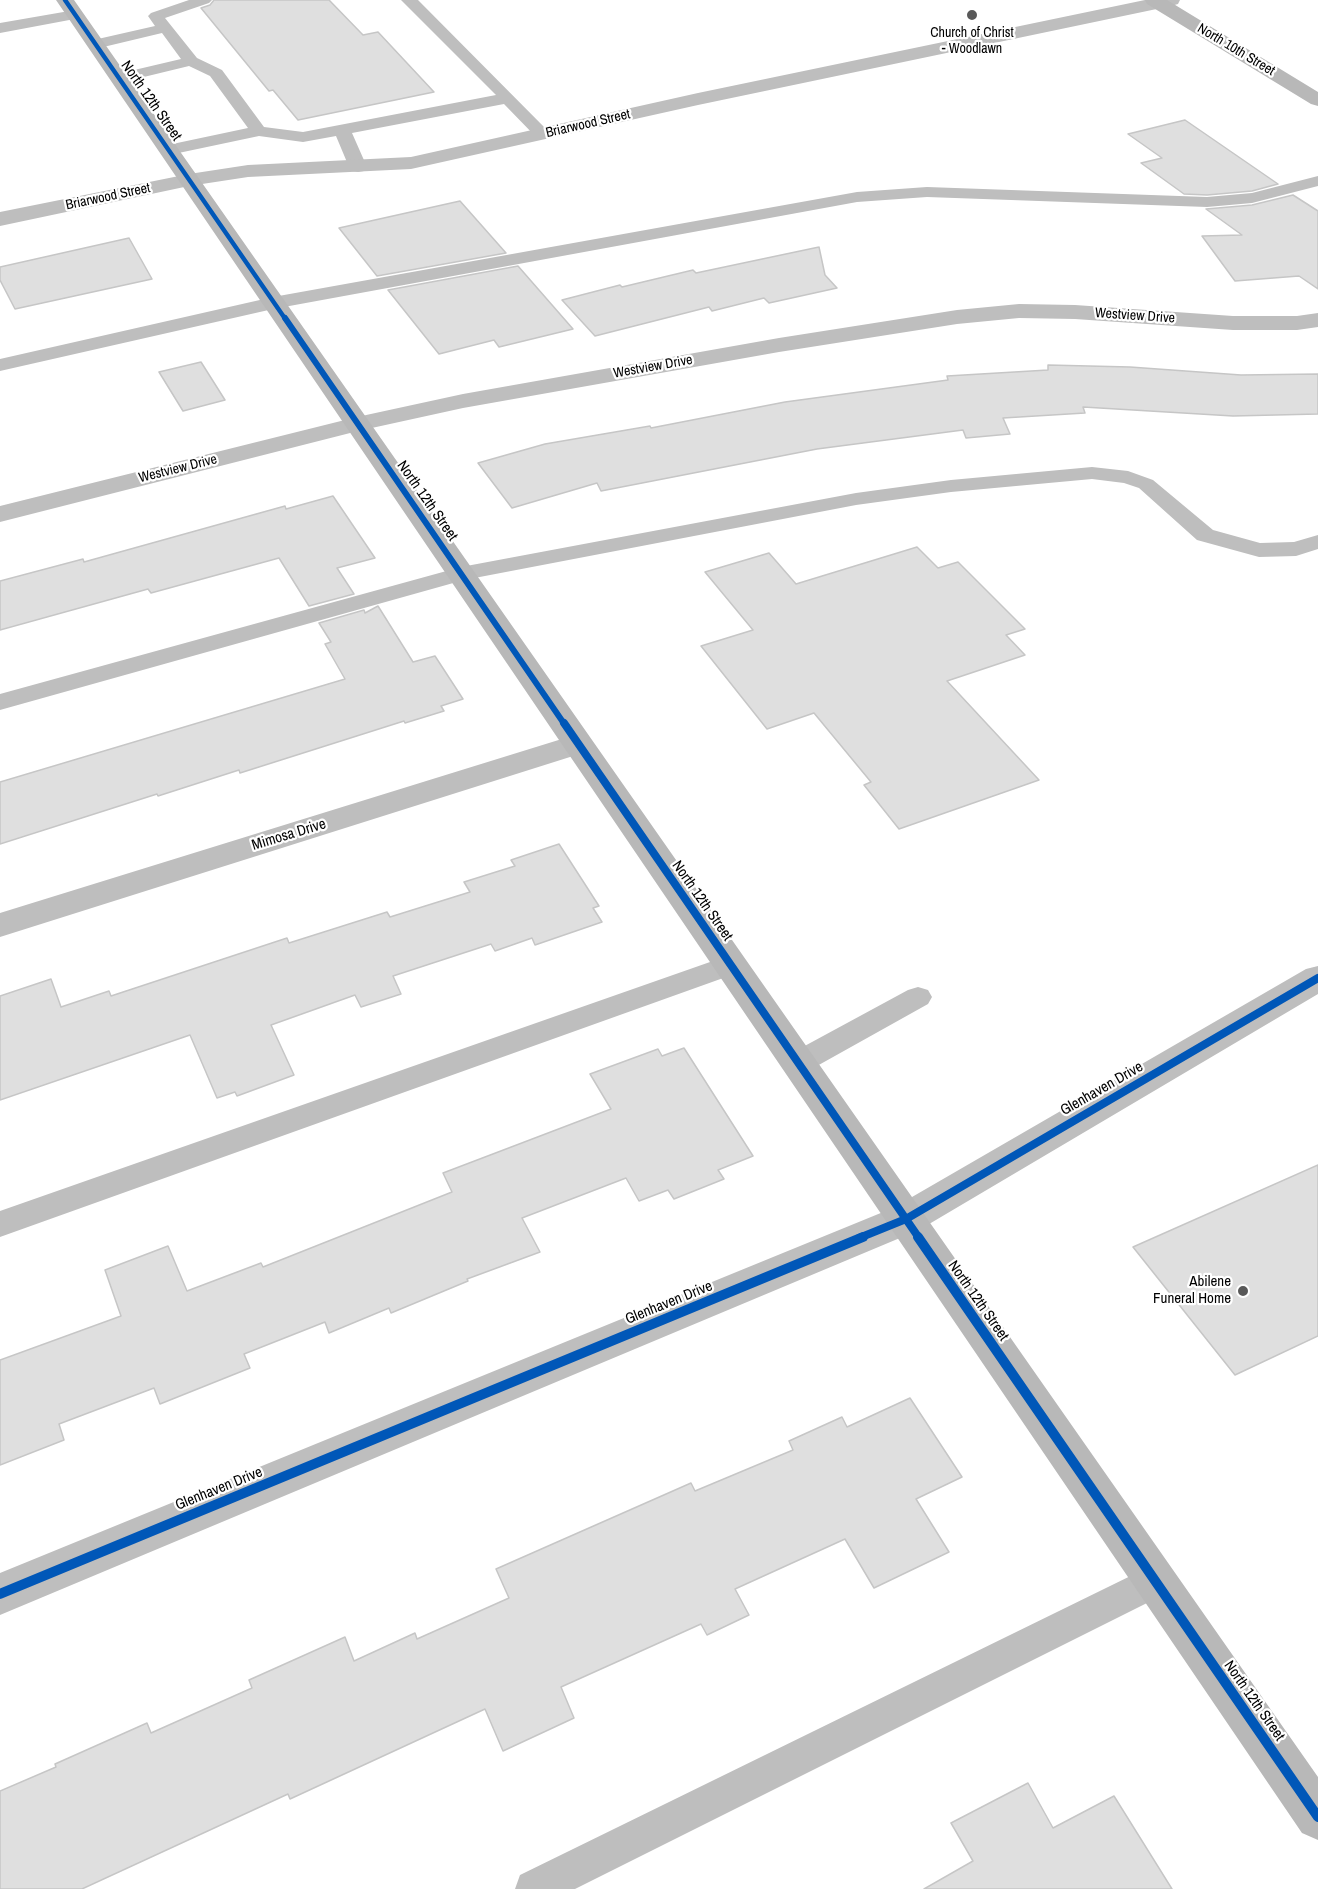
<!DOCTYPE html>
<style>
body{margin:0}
canvas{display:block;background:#fff}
</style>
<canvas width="1318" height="1889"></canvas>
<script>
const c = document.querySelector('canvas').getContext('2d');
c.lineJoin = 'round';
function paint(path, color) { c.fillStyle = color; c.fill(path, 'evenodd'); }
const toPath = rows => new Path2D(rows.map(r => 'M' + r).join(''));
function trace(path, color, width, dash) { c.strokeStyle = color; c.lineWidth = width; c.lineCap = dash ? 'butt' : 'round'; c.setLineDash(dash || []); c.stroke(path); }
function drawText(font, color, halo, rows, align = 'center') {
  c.font = font + ' "Archivo Narrow",sans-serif'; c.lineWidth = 4.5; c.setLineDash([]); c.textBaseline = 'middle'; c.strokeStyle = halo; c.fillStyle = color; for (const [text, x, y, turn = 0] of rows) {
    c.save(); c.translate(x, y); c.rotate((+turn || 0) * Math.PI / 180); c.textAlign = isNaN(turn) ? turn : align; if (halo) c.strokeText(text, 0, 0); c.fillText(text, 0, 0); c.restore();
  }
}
const building = toPath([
 [214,0,329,0,363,35,378,32,434,92,298,120,273,90,269,91,201,8,210,5,214,0],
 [1185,120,1278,184,1252,191,1207,195,1184,194,1141,163,1162,158,1128,134,1185,120],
 [1293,195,1318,211,1318,289,1299,276,1235,281,1202,236,1242,235,1206,209,1252,205,1293,195],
 [460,201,506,253,377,276,339,228,460,201],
 [129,238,152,279,15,309,0,280,0,267,129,238],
 [819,247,825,275,837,288,769,303,764,298,712,311,709,307,595,336,562,300,620,285,622,287,693,270,696,273,819,247],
 [518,266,573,329,499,347,494,340,439,354,388,290,518,266],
 [201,362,225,400,183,411,159,372,201,362],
 [1048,365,1130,367,1241,375,1318,374,1318,414,1233,416,1083,407,1085,413,1003,418,1010,434,966,438,963,430,817,449,601,491,597,483,512,508,478,463,545,444,650,426,651,428,785,402,948,380,947,376,1048,370,1048,365],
 [333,496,375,558,337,568,354,594,309,606,279,558,151,593,148,589,0,630,0,581,83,559,84,562,285,506,286,509,333,496],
 [917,547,938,568,958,562,1025,629,1006,635,1025,655,947,681,1039,780,899,829,864,785,871,782,814,713,767,729,701,646,753,630,705,572,769,553,796,584,917,547],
 [378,606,413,662,435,656,463,699,441,706,444,711,405,723,404,721,240,773,239,770,158,796,157,794,0,844,0,782,345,679,325,644,331,642,319,623,364,610,365,613,378,606],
 [559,844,599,906,593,908,602,922,535,945,532,938,495,951,491,944,393,976,401,994,361,1007,355,995,271,1025,294,1075,237,1096,235,1092,217,1098,190,1035,0,1100,0,996,51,979,61,1007,109,991,111,996,287,938,289,943,387,912,390,917,470,892,464,882,515,866,511,860,559,844],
 [684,1048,753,1156,718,1170,724,1179,674,1199,668,1190,639,1201,626,1178,522,1218,540,1252,467,1279,468,1281,391,1313,389,1308,329,1333,325,1322,244,1354,250,1368,160,1404,154,1388,59,1424,64,1440,0,1465,0,1360,121,1316,105,1270,168,1246,187,1291,261,1263,263,1267,452,1192,443,1173,611,1109,590,1074,658,1049,662,1056,684,1048],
 [1318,1165,1318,1336,1235,1375,1133,1247,1318,1165],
 [910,1398,962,1477,916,1499,949,1552,874,1588,845,1539,735,1589,749,1615,707,1635,701,1624,561,1687,574,1718,503,1751,485,1709,290,1799,288,1794,82,1889,0,1889,0,1791,56,1767,55,1764,147,1723,151,1733,252,1688,249,1680,345,1637,354,1661,415,1633,417,1639,509,1598,496,1569,691,1483,695,1491,793,1450,789,1441,842,1417,847,1427,910,1398],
 [1028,1783,1053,1828,1114,1796,1172,1889,924,1889,973,1861,951,1823,1028,1783]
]);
const lane = toPath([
 [189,0,212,0,209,3,165,18,197,58,222,70,264,127,303,132,496,95,401,0,418,0,551,134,543,139,537,138,504,104,352,133,367,167,364,171,358,172,352,171,349,167,336,136,303,142,259,136,169,155,163,154,161,150,163,146,248,128,210,76,189,66,119,83,113,81,111,78,113,75,181,59,162,33,95,49,87,44,89,41,155,26,148,16,151,13,189,0],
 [75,10,83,15,80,18,0,33,0,23,75,10],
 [1318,176,1318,186,1252,203,1207,207,927,197,857,202,273,309,0,371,0,359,273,297,857,192,927,187,1207,197,1252,193,1318,176],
 [1092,467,1128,471,1153,480,1213,530,1260,543,1294,542,1318,535,1318,549,1296,556,1259,557,1197,540,1139,488,1124,483,1092,479,951,492,856,505,464,580,0,710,0,694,461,567,856,493,951,480,1092,467],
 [730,955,740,958,744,965,740,972,0,1237,0,1211,730,955],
 [918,987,928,990,932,997,928,1004,808,1071,798,1074,788,1071,784,1063,788,1055,908,990,918,987],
 [1155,1564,1167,1569,1173,1581,1167,1593,575,1889,515,1889,520,1875,1155,1564]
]);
const street = toPath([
 [1145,0,1180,0,1178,4,1171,6,698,105,411,169,248,177,189,186,0,226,0,212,189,174,248,165,411,157,698,93,1145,0],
 [1019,304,1075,305,1233,316,1297,316,1318,313,1318,327,1297,330,1233,330,1075,319,1019,318,957,324,779,352,463,408,358,431,0,522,0,506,357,417,463,394,779,338,957,310,1019,304],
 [578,734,589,737,593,744,589,751,0,937,0,913,578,734],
 [1318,966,1318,994,919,1230,0,1615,0,1573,893,1208,1306,969,1318,966]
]);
const secondary = toPath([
 [56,0,74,0,1318,1777,1318,1840,1302,1833,56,0],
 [1145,0,1167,0,1318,92,1318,106,1311,104,1147,4,1145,0]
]);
const cyclewayFar3 = toPath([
 [65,0,286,320]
]);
const cyclewayFar2 = toPath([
 [285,318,565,725]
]);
const cyclewayFar1 = toPath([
 [564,723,919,1238],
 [859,1238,906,1219,1318,978]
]);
const cycleway = toPath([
 [918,1237,1318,1817],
 [0,1594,863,1237]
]);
const markers = [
 [972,15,6,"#595959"],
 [1243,1291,6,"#595959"]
];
const farPoinames = [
 ["Church of Christ",972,33],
 ["- Woodlawn",972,49]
];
const farStreetnames = [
 ["North 10th Street",1236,50,31],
 ["Briarwood Street",588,124,-13],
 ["Briarwood Street",108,197,-12],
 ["Westview Drive",1135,316,4],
 ["Westview Drive",653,367,-10],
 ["Westview Drive",178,469,-14]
];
const streetNames = [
 ["North 12th Street",151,101,55],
 ["North 12th Street",427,501,55],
 ["Mimosa Drive",289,835,-17],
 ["North 12th Street",702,901,55],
 ["Glenhaven Drive",1102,1089,-30],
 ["North 12th Street",978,1301,55],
 ["Glenhaven Drive",669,1303,-22],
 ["Glenhaven Drive",219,1489,-22],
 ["North 12th Street",1254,1701,55]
];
const poiNames = [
 ["Abilene",1231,1282],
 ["Funeral Home",1231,1299]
];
paint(building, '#dfdfdf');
trace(building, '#c6c6c6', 1.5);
paint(lane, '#bebebe');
paint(street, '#bebebe');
paint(secondary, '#b8b8b8');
trace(cyclewayFar3, '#0057b8', 4.5);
trace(cyclewayFar2, '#0057b8', 6);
trace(cyclewayFar1, '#0057b8', 8);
trace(cycleway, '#0057b8', 10);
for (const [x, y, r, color] of markers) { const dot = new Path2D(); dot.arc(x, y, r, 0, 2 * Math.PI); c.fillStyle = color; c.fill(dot); trace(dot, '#fff', 2); }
drawText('14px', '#000', '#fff', farPoinames);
drawText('14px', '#000', '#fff', farStreetnames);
drawText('15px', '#000', '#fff', streetNames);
drawText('15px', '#000', '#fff', poiNames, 'right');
</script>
